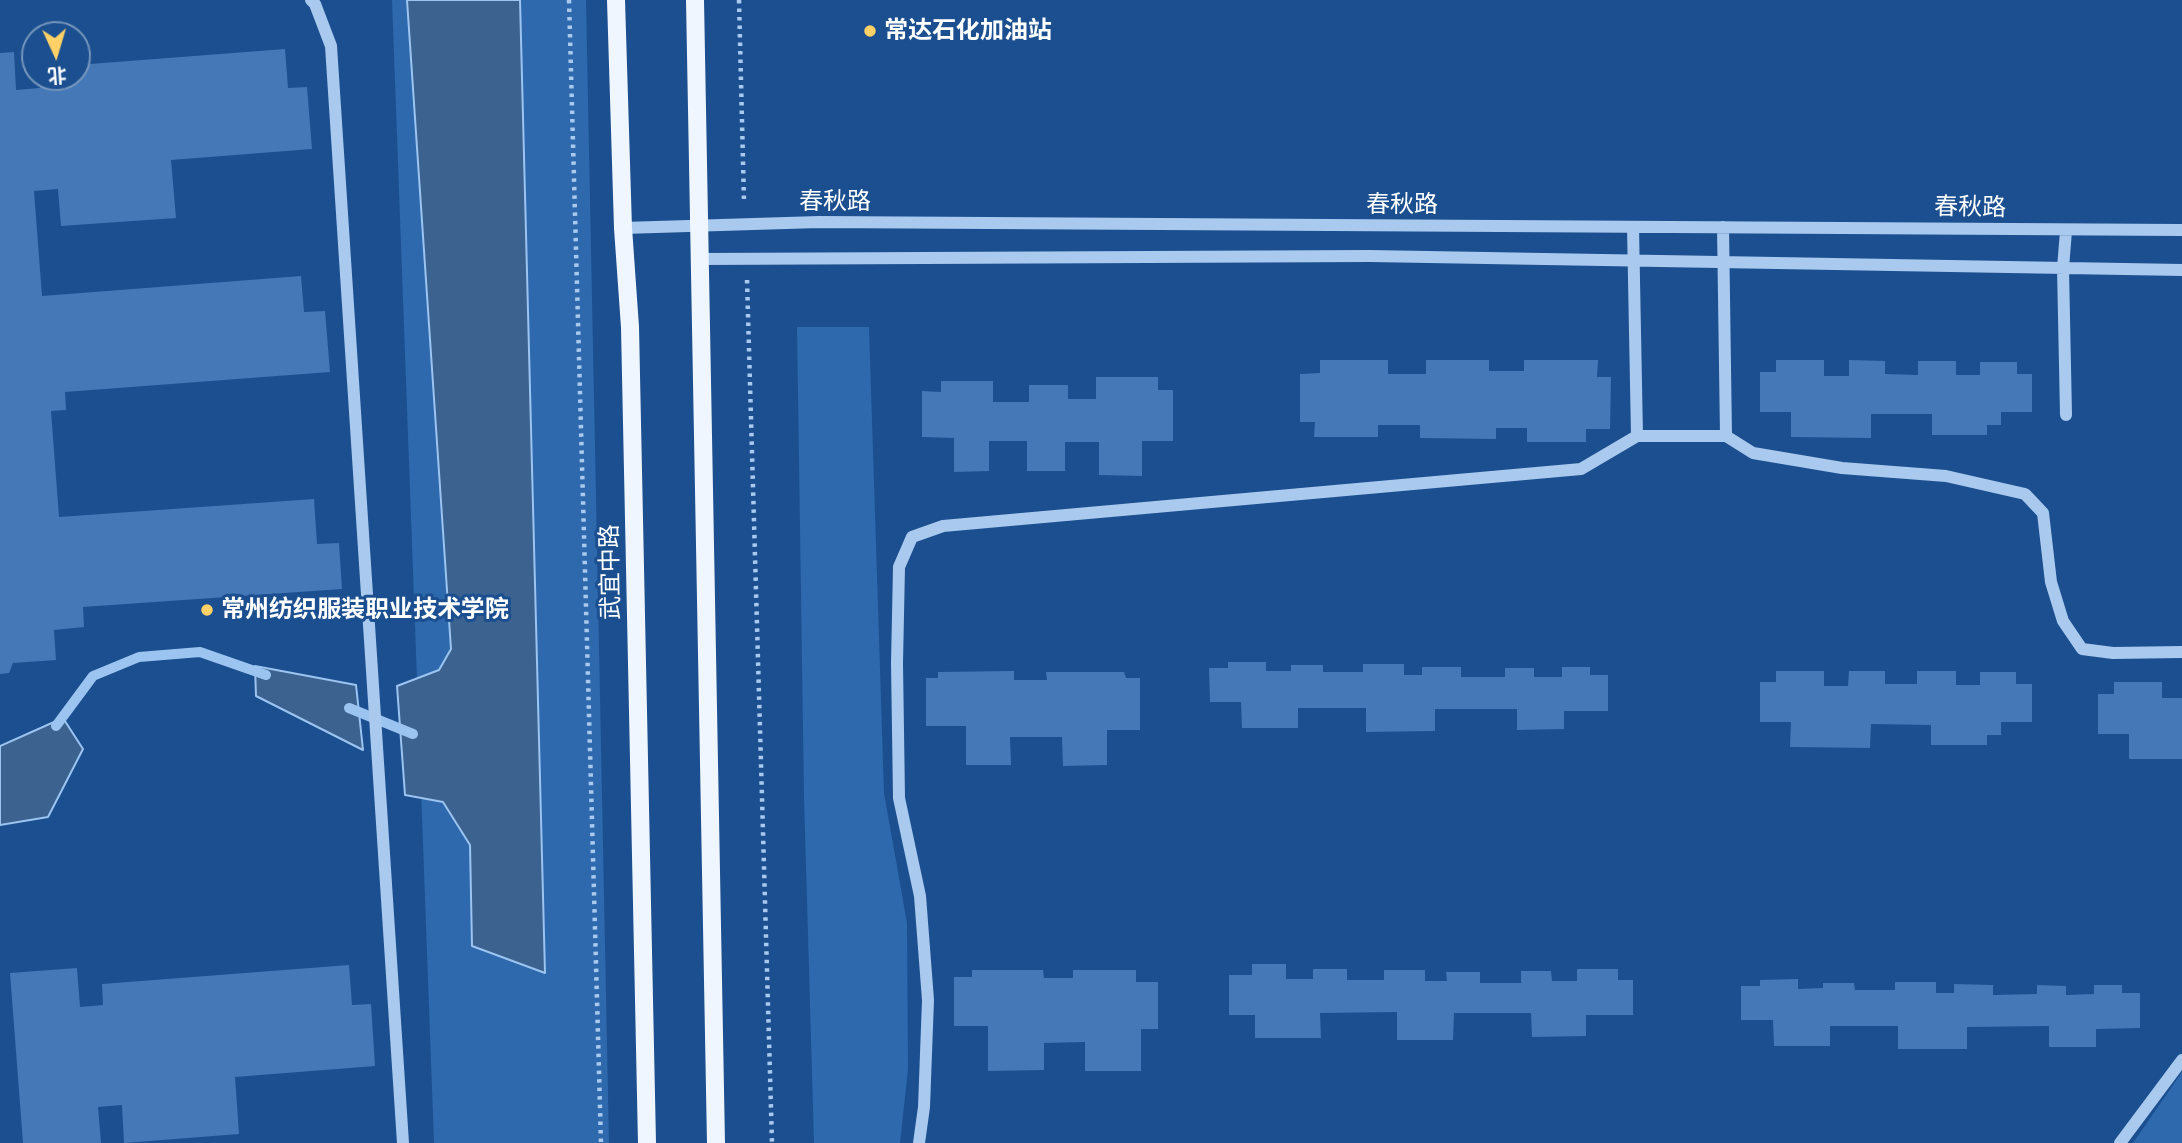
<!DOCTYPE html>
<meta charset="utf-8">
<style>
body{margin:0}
#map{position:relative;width:2182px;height:1143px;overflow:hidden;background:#1b4f8f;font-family:Karla,"Noto Sans SC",sans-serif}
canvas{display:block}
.north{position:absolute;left:21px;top:21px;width:70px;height:70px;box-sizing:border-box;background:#1b4f8f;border:2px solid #7695bc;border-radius:50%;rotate:176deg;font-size:19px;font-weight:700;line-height:28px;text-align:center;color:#fff}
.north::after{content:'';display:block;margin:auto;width:24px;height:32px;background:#ffd166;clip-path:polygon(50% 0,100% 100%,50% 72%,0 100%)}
</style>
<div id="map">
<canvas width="2182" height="1143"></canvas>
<div class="north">北</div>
</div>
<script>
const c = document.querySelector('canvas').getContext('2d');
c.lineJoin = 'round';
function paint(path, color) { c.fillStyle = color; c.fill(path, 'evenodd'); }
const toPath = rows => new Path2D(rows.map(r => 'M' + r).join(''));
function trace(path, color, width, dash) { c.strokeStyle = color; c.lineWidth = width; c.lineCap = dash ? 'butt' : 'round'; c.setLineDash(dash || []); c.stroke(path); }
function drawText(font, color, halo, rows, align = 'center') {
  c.font = font + ' Karla,"Noto Sans SC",sans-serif'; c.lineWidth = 6; c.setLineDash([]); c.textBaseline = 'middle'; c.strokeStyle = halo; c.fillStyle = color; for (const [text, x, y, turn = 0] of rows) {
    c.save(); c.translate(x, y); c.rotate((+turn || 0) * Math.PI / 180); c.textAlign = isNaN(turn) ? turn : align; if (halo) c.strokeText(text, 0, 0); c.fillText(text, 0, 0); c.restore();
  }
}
const green = toPath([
 [392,0,586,0,609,1143,434,1143],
 [797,327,869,327,884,793,907,923,908,1069,900,1143,814,1143,804,797],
 [2182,1072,2182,1143,2133,1143]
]);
const water = toPath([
 [407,0,520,0,545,973,472,946,470,845,443,802,405,795,397,686,439,670,451,649,407,0],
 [255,666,356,685,363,750,256,696,255,666],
 [63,718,83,749,48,817,0,825,0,746,63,718]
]);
const stream = toPath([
 [349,708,413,734],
 [56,726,93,676,139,657,200,652,266,675]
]);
const building = toPath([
 [285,49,288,88,307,87,312,149,171,160,176,218,61,226,58,189,34,191,42,296,301,276,304,312,325,311,330,372,65,392,66,410,51,411,59,517,314,499,317,544,339,543,342,589,83,607,84,627,54,630,56,660,13,663,9,673,0,674,0,53,14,52,16,90,40,88,39,77,77,77,77,65],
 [1320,360,1388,360,1388,374,1426,374,1426,360,1489,360,1489,371,1524,371,1524,360,1598,360,1597,377,1611,377,1610,429,1586,429,1586,442,1527,442,1527,428,1496,428,1496,439,1420,438,1420,425,1378,425,1378,437,1314,437,1315,422,1300,422,1300,374,1320,373],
 [1776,360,1824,360,1824,376,1849,376,1849,360,1885,361,1885,374,1918,375,1918,361,1956,361,1956,375,1980,375,1980,362,2017,362,2017,374,2032,374,2032,412,2001,412,2001,425,1987,425,1987,435,1932,435,1932,414,1871,414,1871,438,1791,437,1791,412,1760,412,1760,372,1776,372],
 [1096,377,1158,377,1158,390,1173,390,1173,441,1142,441,1142,476,1099,475,1099,442,1065,442,1065,471,1027,471,1027,441,989,441,989,471,954,472,954,438,922,437,922,391,941,392,941,381,993,381,993,402,1029,402,1029,385,1068,385,1068,399,1096,399],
 [1228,662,1266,662,1266,671,1291,671,1291,665,1323,665,1323,672,1363,672,1363,664,1404,664,1404,675,1422,675,1422,667,1461,667,1461,677,1505,677,1505,668,1534,668,1534,677,1562,677,1562,667,1590,667,1590,675,1608,675,1608,711,1564,711,1564,729,1517,730,1517,709,1435,709,1435,731,1366,732,1366,708,1298,708,1298,728,1242,728,1241,702,1210,702,1209,668,1228,668],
 [1014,671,1014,680,1047,680,1046,672,1124,672,1126,678,1140,678,1140,730,1107,730,1107,765,1063,766,1062,737,1010,737,1011,765,966,765,966,726,926,726,926,678,938,678,938,672],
 [1776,671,1824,671,1824,686,1848,686,1849,671,1885,671,1885,684,1917,684,1917,671,1956,671,1956,685,1980,685,1980,672,2016,672,2016,684,2032,684,2032,722,2001,722,2001,735,1987,735,1987,745,1931,745,1931,725,1871,724,1870,748,1790,747,1791,722,1760,722,1760,682,1776,682],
 [2114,682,2162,682,2162,698,2182,698,2182,759,2129,759,2129,734,2098,734,2098,694,2114,694],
 [1252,964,1286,964,1286,979,1313,979,1313,969,1347,969,1347,980,1384,980,1384,970,1425,970,1425,981,1447,981,1446,972,1480,972,1480,983,1521,983,1521,971,1551,971,1552,981,1577,981,1577,969,1618,969,1618,980,1633,980,1633,1015,1586,1015,1586,1036,1532,1037,1531,1013,1454,1013,1453,1040,1397,1040,1397,1012,1320,1013,1321,1038,1255,1038,1255,1015,1229,1015,1229,975,1252,975],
 [349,965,352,1005,371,1004,375,1066,235,1077,239,1134,124,1143,122,1105,98,1107,101,1143,23,1143,10,973,77,968,80,1007,103,1005,102,984],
 [972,970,1043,970,1044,978,1073,978,1073,970,1136,970,1136,982,1158,982,1158,1029,1141,1029,1141,1071,1085,1071,1085,1042,1044,1043,1044,1070,988,1071,988,1026,954,1026,954,977,972,977],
 [1798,979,1798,989,1823,988,1823,983,1854,983,1855,990,1895,990,1895,982,1936,982,1936,993,1954,993,1954,984,1993,985,1993,995,2037,994,2037,985,2066,986,2066,995,2094,994,2094,985,2122,985,2122,993,2140,993,2140,1028,2096,1029,2096,1047,2049,1047,2049,1026,1967,1027,1967,1049,1898,1049,1898,1026,1830,1026,1830,1046,1774,1046,1773,1020,1741,1020,1741,986,1760,986,1760,980]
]);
const path = toPath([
 [569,0,601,1143],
 [739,0,744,201],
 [747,280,772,1143]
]);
const minor = toPath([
 [311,0,315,4,331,46,403,1143],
 [1633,227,1637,436,1726,436,1723,227],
 [623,228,819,222,2182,230],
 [701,259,1370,256,2182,270],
 [2066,415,2063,268,2066,231],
 [1726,436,1753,453,1842,468,1946,476,2025,494,2043,513,2051,582,2063,621,2082,649,2113,653,2182,652],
 [919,1143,924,1107,928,1000,920,896,899,798,897,663,899,567,912,537,943,526,1581,469,1637,436],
 [2120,1143,2182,1060]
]);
const major = toPath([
 [616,0,623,228,630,327,647,1143],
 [695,0,716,1143]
]);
const markers = [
 [870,31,7,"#ffd166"],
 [207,610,7,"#ffd166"]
];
const poiNames = [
 ["常达石化加油站",884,31],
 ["常州纺织服装职业技术学院",221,610]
];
const streetNames = [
 ["春秋路",835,202],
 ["春秋路",1402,205],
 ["春秋路",1970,208,1],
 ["武宜中路",611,572,-91]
];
paint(green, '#2e69ad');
paint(water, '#3c6290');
trace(water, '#9cc4f0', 2);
trace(stream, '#9cc4f0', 10);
paint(building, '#4478b7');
trace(path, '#a9c9ee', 4.5, [3.5, 5]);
trace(minor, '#a9c9ee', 12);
trace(major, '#f0f6ff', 18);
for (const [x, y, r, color] of markers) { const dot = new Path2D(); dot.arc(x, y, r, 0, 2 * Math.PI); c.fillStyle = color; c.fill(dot); trace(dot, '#1b4f8f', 2.5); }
drawText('bold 24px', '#fff', '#1b4f8f', poiNames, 'left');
drawText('24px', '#fff', '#1b4f8f', streetNames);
</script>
